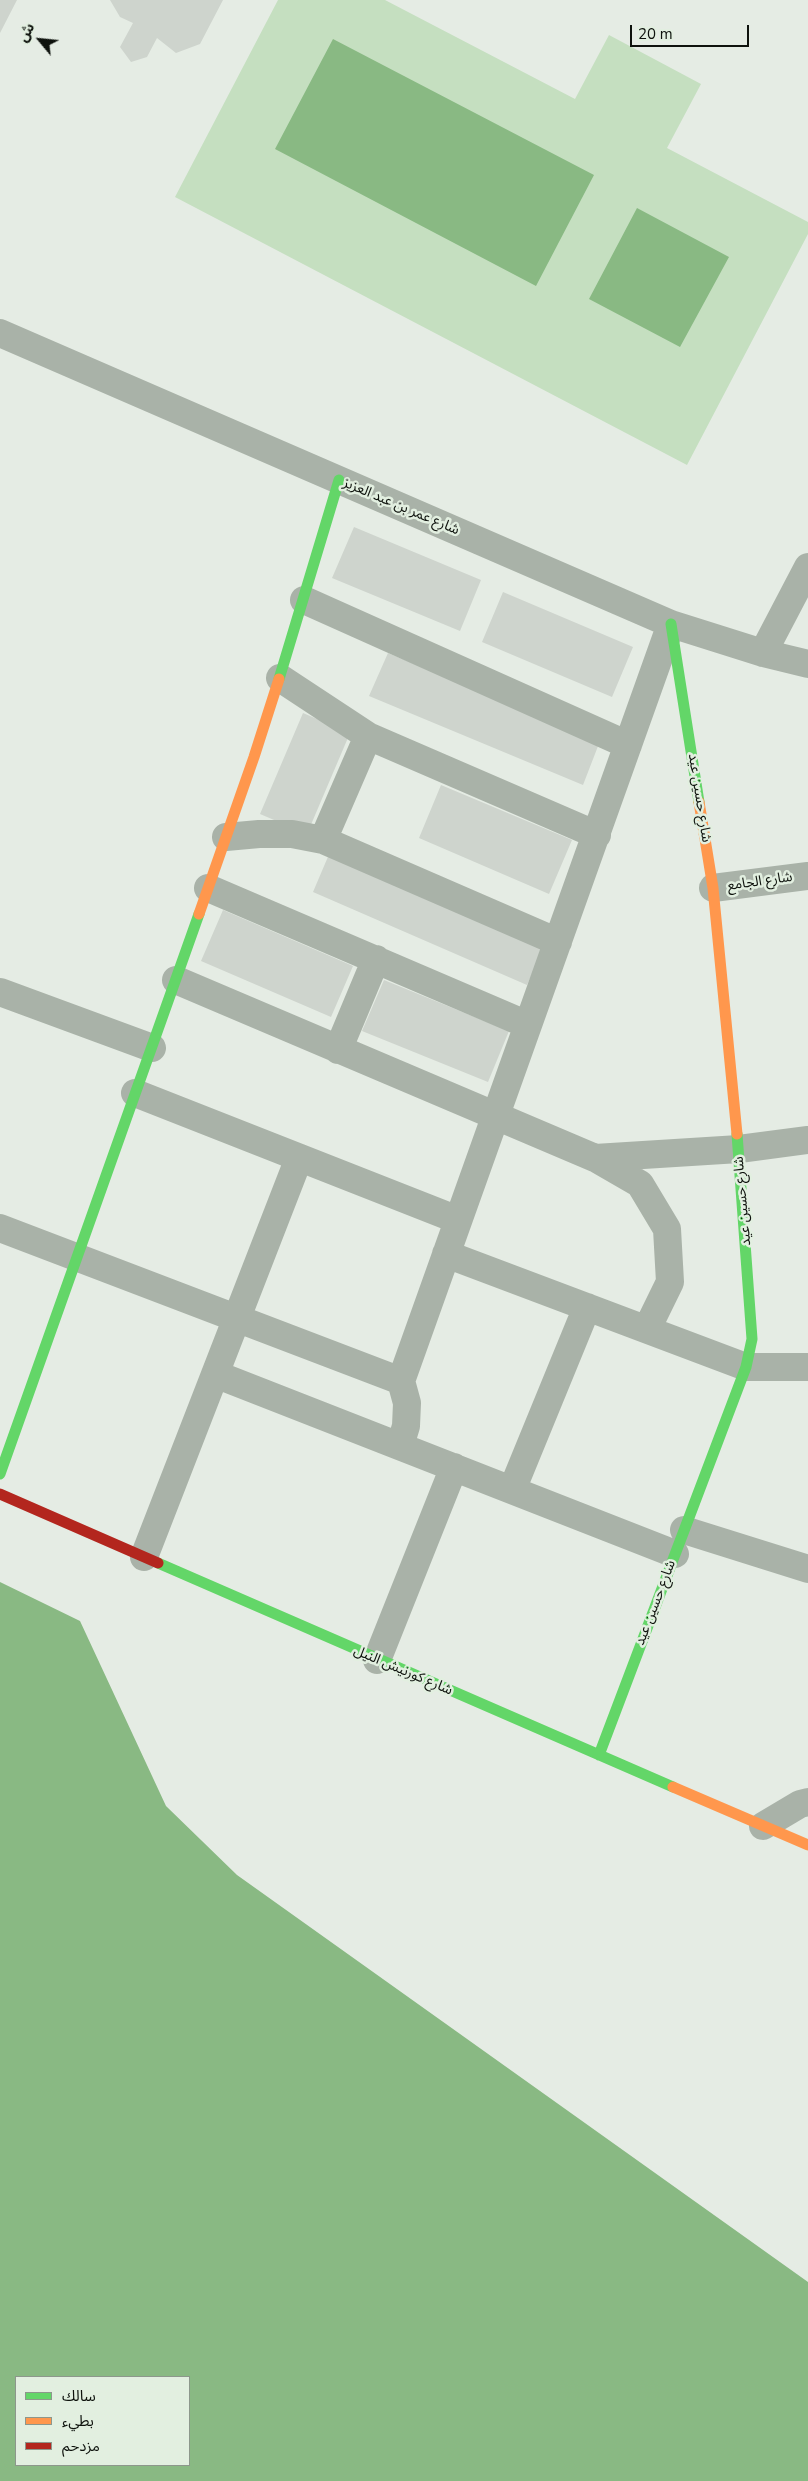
<!DOCTYPE html>
<meta charset="utf-8">
<style>
body{margin:0}
#map{position:relative;width:808px;height:2481px;overflow:hidden;background:#e5ece4;font-family:"Nunito Sans","Noto Sans Arabic",sans-serif}
canvas{display:block}
.legend{position:absolute;left:15px;top:2376px;width:175px;height:90px;box-sizing:border-box;background:#e2efe0;border:1px solid #8d978c;margin:0;padding:6px 9px;list-style:none;font-size:15px;color:#0e120d}
.legend li{display:flex;align-items:center;gap:10px;height:25px}
.legend b{width:25px;border:1px solid #8d978c}
.north{position:absolute;left:15px;top:15px;width:50px;height:50px;-webkit-text-stroke:4px #e2efe0;paint-order:stroke;rotate:298deg;font-size:14px;font-weight:700;line-height:20px;text-align:center;color:#0e120d}
.north::after{content:'';display:block;margin:auto;width:18px;height:22px;background:#0e120d;clip-path:polygon(50% 0,100% 100%,50% 72%,0 100%)}
.scale{position:absolute;left:630px;top:25px;width:119px;height:22px;box-sizing:border-box;border:2px solid #0e120d;border-top:0;padding-left:6px;font-size:15px;line-height:18px;white-space:nowrap;color:#0e120d;-webkit-text-stroke:4px #e2efe0;paint-order:stroke}
</style>
<div id="map">
<canvas width="808" height="2481"></canvas>
<ul class="legend">
<li><b style="height:6px;background:#63d668"></b>سالك</li>
<li><b style="height:6px;background:#ff974d"></b>بطيء</li>
<li><b style="height:6px;background:#b3261e"></b>مزدحم</li>
</ul>
<div class="north">ش</div>
<div class="scale">20 m</div>
</div>
<script>
const c = document.querySelector('canvas').getContext('2d');
c.lineJoin = 'round';
function paint(path, color) { c.fillStyle = color; c.fill(path, 'evenodd'); }
const toPath = rows => new Path2D(rows.map(r => 'M' + r).join(''));
function trace(path, color, width, dash) { c.strokeStyle = color; c.lineWidth = width; c.lineCap = dash ? 'butt' : 'round'; c.setLineDash(dash || []); c.stroke(path); }
function drawText(font, color, halo, rows, align = 'center') {
  c.font = font + ' "Nunito Sans","Noto Sans Arabic",sans-serif'; c.lineWidth = 5; c.setLineDash([]); c.textBaseline = 'middle'; c.strokeStyle = halo; c.fillStyle = color; for (const [text, x, y, turn = 0] of rows) {
    c.save(); c.translate(x, y); c.rotate((+turn || 0) * Math.PI / 180); c.textAlign = isNaN(turn) ? turn : align; if (halo) c.strokeText(text, 0, 0); c.fillText(text, 0, 0); c.restore();
  }
}
const green = toPath([
 [278,0,385,0,575,99,609,35,701,84,667,148,808,222,808,234,687,465,175,197]
]);
const water = toPath([
 [333,39,594,175,536,286,275,149],
 [637,208,729,257,680,347,589,299],
 [0,1582,80,1621,166,1806,237,1875,808,2282,808,2481,0,2481],
 [16,2377,189,2377,189,2465,16,2465]
]);
const building = toPath([
 [0,0,17,0,0,33],
 [110,0,223,0,200,44,176,53,157,38,147,57,131,62,120,47,133,23,120,17],
 [354,527,481,580,460,631,332,578],
 [503,592,633,647,612,697,482,642],
 [388,653,600,741,583,785,369,696],
 [303,713,350,733,307,834,260,814],
 [441,785,572,840,549,894,419,838],
 [330,852,545,945,527,985,313,892],
 [223,910,353,966,331,1017,201,961],
 [384,980,509,1031,488,1082,362,1031]
]);
const street = toPath([
 [0,333,671,624,763,653,808,664],
 [304,600,628,745],
 [763,653,808,567],
 [280,678,368,736,597,835],
 [226,837,259,834,292,834,323,840,558,942],
 [323,840,368,736],
 [208,888,528,1025],
 [713,888,808,876],
 [176,980,595,1158,640,1184,667,1229,670,1282,647,1329],
 [0,992,152,1048],
 [338,1050,376,959],
 [135,1093,458,1220],
 [595,1158,739,1149,808,1140],
 [0,1228,401,1381,407,1403,406,1426,400,1446],
 [446,1254,746,1367,808,1367],
 [215,1374,675,1554],
 [401,1381,671,624],
 [512,1490,587,1307],
 [684,1530,808,1569],
 [144,1557,299,1158],
 [377,1660,454,1467],
 [763,1826,800,1804,808,1802]
]);
const fast = toPath([
 [671,624,699,802],
 [279,679,339,480],
 [0,1474,199,914],
 [158,1563,673,1787],
 [599,1755,746,1367,752,1339,737,1134]
]);
const slow = toPath([
 [699,802,713,888,737,1134],
 [199,914,254,757,279,679],
 [673,1787,808,1845]
]);
const jam = toPath([
 [0,1494,158,1563]
]);
const streetNames = [
 ["شارع عمر بن عبد العزيز",401,507,23],
 ["شارع حسين عيد",699,798,81],
 ["شارع الجامع",760,882,-8],
 ["شارع حسين عيد",743,1201,-95],
 ["شارع حسين عيد",656,1603,-69],
 ["شارع كورنيش النيل",403,1671,23]
];
paint(green, '#c5dfc0');
paint(water, '#89b983');
paint(building, '#ced4cd');
trace(street, '#a9b2a8', 28);
trace(fast, '#63d668', 11);
trace(slow, '#ff974d', 11);
trace(jam, '#b3261e', 11);
drawText('14px', '#0e120d', '#e2efe0', streetNames);
</script>
